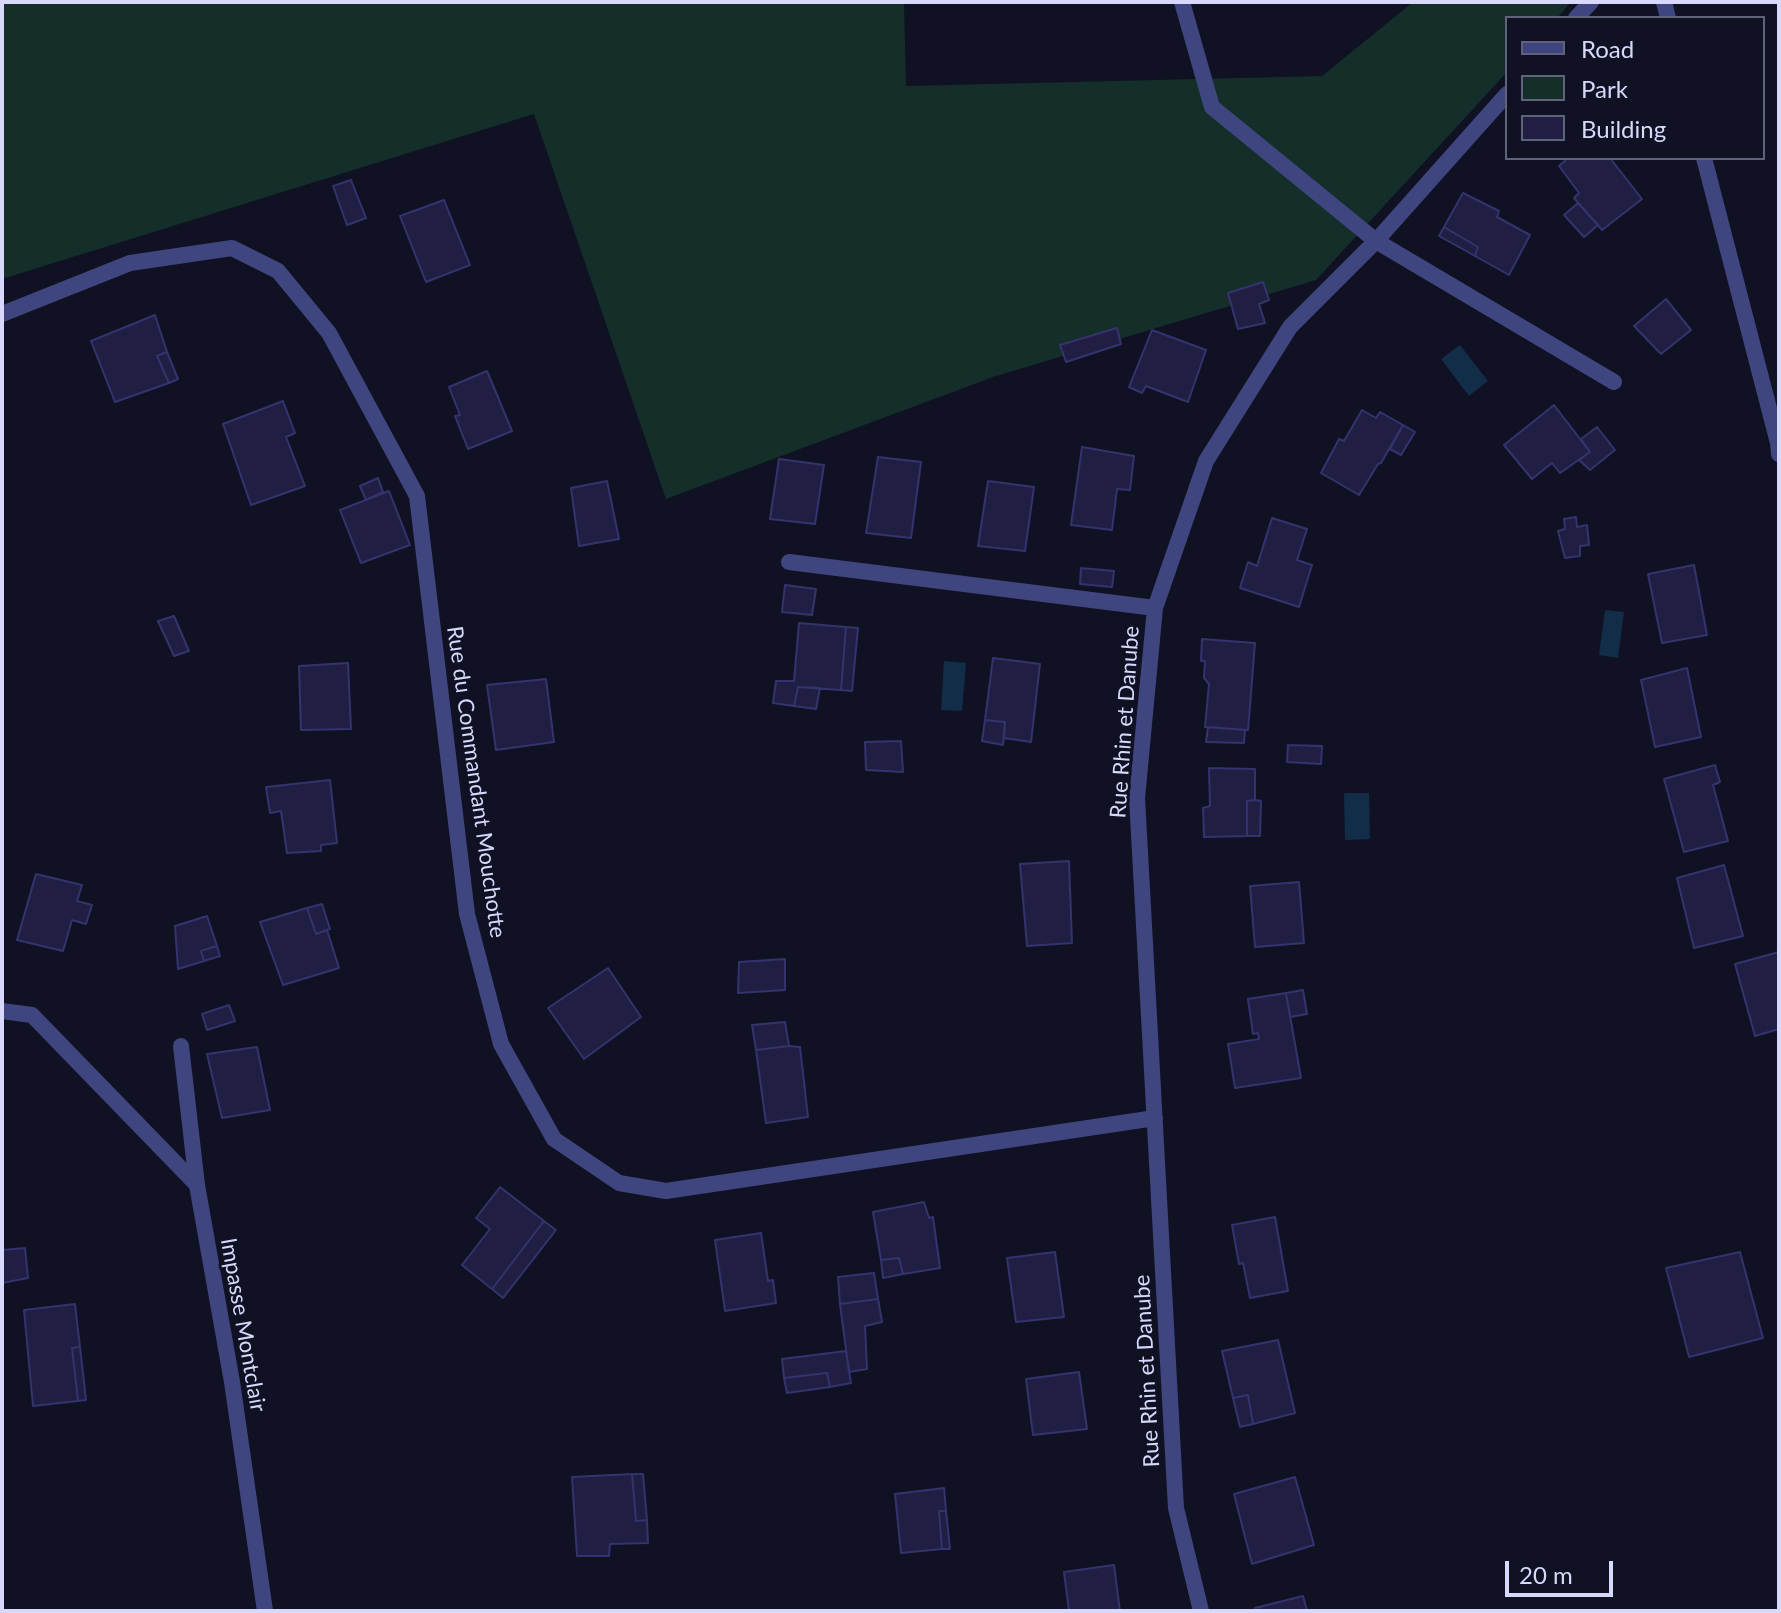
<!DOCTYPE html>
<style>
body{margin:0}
#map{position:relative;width:1781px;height:1613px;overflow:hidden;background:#111124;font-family:Lato,sans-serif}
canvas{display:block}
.frame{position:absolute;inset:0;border:4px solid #d7d8fc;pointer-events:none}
.legend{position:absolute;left:1505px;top:16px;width:260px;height:144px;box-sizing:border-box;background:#111124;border:2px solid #60617a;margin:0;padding:10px 14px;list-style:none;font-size:24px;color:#d7d8fc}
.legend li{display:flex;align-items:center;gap:16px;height:40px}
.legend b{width:40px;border:2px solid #60617a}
.scale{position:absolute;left:1505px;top:1561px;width:108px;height:36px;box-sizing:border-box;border:4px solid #d7d8fc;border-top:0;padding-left:10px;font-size:24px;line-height:28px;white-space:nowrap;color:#d7d8fc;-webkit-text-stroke:6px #111124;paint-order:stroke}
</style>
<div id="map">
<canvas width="1781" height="1613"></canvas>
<div class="frame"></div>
<ul class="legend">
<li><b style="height:10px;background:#3f467f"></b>Road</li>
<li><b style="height:22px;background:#142e29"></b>Park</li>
<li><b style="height:22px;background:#211e44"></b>Building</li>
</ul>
<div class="scale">20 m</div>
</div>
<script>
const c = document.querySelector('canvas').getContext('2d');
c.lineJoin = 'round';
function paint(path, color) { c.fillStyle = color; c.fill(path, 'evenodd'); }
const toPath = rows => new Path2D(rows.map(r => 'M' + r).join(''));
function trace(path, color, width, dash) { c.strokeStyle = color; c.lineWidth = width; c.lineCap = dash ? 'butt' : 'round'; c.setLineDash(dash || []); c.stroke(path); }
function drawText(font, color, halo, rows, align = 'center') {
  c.font = font + ' Lato,sans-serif'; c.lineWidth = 6; c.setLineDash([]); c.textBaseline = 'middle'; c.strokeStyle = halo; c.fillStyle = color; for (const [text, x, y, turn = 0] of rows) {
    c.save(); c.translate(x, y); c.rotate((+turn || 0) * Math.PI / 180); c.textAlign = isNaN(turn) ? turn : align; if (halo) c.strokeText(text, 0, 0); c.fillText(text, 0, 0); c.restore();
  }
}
const green = toPath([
 [2,2,904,2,906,86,1322,76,1413,2,1571,2,1557,18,1507,18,1507,72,1316,280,993,377,666,499,534,114,2,279]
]);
const water = toPath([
 [1460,345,1488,381,1469,396,1441,359],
 [1605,610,1624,612,1618,658,1599,655],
 [944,661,966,663,962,711,941,710],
 [1344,793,1369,793,1370,839,1345,840]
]);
const building = toPath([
 [1568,158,1610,158,1642,199,1602,230,1574,198,1579,193,1559,166,1568,158],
 [351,180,366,218,347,225,333,186,351,180],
 [1463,193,1499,211,1497,217,1530,235,1509,275,1475,256,1478,247,1444,227,1463,193],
 [444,200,470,265,426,282,400,216,444,200],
 [1578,203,1598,225,1584,237,1564,215,1578,203],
 [1444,227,1478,247,1475,256,1439,236,1444,227],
 [1263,282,1269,300,1259,304,1265,323,1238,329,1228,293,1263,282],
 [1666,299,1691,330,1661,354,1634,326,1666,299],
 [155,315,167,352,157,356,169,383,115,402,91,341,155,315],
 [1117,328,1121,344,1066,362,1060,345,1117,328],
 [1152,330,1206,350,1188,402,1146,386,1142,393,1129,387,1152,330],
 [167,352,178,379,169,383,157,356,167,352],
 [487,371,512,431,468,449,455,416,460,415,449,387,487,371],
 [283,401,295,433,286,437,305,486,251,505,223,424,283,401],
 [1554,405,1590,452,1560,473,1552,463,1532,479,1504,445,1554,405],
 [1362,410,1376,418,1380,412,1403,425,1381,463,1378,464,1359,495,1321,473,1339,439,1344,441,1362,410],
 [1403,425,1415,432,1401,455,1390,449,1403,425],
 [1597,427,1615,450,1590,470,1579,460,1590,452,1581,439,1597,427],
 [1082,447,1134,456,1130,490,1117,489,1112,530,1071,525,1082,447],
 [878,457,921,462,911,538,866,533,878,457],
 [779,459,824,465,815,524,770,519,779,459],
 [378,478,383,492,366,500,360,486,378,478],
 [607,481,619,539,579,546,571,488,607,481],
 [988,481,1034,487,1025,551,978,546,988,481],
 [389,491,410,545,361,563,340,510,389,491],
 [1576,517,1577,527,1587,525,1589,545,1580,546,1580,556,1565,558,1558,531,1565,529,1564,519,1576,517],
 [1272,518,1307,529,1297,560,1312,565,1299,607,1240,588,1248,562,1257,566,1272,518],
 [1694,565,1707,635,1662,643,1648,574,1694,565],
 [1081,568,1114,571,1112,587,1080,584,1081,568],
 [785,585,816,589,812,615,782,612,785,585],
 [174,616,189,651,174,656,158,621,174,616],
 [799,623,846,627,841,690,798,687,794,706,773,703,776,681,794,681,799,623],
 [846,627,858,628,852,691,841,690,846,627],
 [1202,639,1255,643,1248,730,1205,727,1209,684,1204,678,1205,661,1201,661,1202,639],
 [993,658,1040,664,1031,742,1004,738,1005,722,985,720,993,658],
 [348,663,351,729,301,730,299,666,348,663],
 [1687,668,1701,737,1655,747,1641,680,1687,668],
 [546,679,554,742,496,750,487,685,546,679],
 [798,687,820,688,816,709,794,706,798,687],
 [985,720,1005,722,1003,745,982,741,985,720],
 [1208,727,1245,730,1244,743,1206,742,1208,727],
 [901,741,903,772,866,770,865,742,901,741],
 [1288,745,1322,746,1321,764,1287,762,1288,745],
 [1715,765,1720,782,1713,785,1728,841,1684,852,1664,779,1715,765],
 [1209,768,1255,769,1255,800,1247,801,1247,836,1204,837,1203,808,1210,806,1209,768],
 [330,780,337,843,321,845,321,851,287,853,281,811,270,813,266,787,330,780],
 [1255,800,1261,801,1260,836,1247,836,1247,801,1255,800],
 [1069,861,1072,943,1027,946,1020,864,1069,861],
 [1724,865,1743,936,1694,948,1677,878,1724,865],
 [36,874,82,885,77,901,92,905,86,924,72,920,63,951,17,940,36,874],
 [1299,882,1304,943,1255,947,1250,886,1299,882],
 [322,904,330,929,316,934,307,908,322,904],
 [307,908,316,934,327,930,339,968,283,985,260,922,307,908],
 [207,916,217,946,201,951,204,961,178,969,175,926,207,916],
 [217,946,220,956,204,961,201,951,217,946],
 [1779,952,1779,1029,1755,1036,1735,964,1779,952],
 [785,959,785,990,738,993,739,962,785,959],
 [608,968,641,1017,584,1059,548,1008,608,968],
 [1303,990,1307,1014,1290,1017,1286,993,1303,990],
 [1286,993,1301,1078,1235,1088,1228,1044,1259,1039,1258,1033,1253,1034,1248,999,1286,993],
 [229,1005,235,1021,207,1030,202,1014,229,1005],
 [785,1022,789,1046,756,1050,752,1025,785,1022],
 [789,1046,800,1047,808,1117,766,1123,756,1050,789,1046],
 [257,1047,270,1110,222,1118,207,1054,257,1047],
 [500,1187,544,1221,492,1289,462,1265,490,1229,476,1218,500,1187],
 [924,1202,929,1218,933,1217,940,1268,903,1274,899,1258,881,1260,873,1212,924,1202],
 [1275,1217,1288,1291,1250,1298,1243,1263,1239,1264,1232,1225,1275,1217],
 [544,1221,556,1230,503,1298,492,1289,544,1221],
 [761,1233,768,1281,773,1280,776,1303,725,1311,715,1240,761,1233],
 [25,1248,28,1278,2,1283,2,1250,25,1248],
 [1055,1252,1064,1317,1016,1322,1007,1258,1055,1252],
 [1740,1252,1763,1338,1689,1357,1666,1268,1740,1252],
 [899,1258,903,1274,883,1278,881,1260,899,1258],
 [874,1273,878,1299,840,1304,838,1277,874,1273],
 [878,1299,882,1322,865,1326,867,1369,849,1372,840,1304,878,1299],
 [75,1304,80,1347,72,1348,78,1401,33,1406,24,1310,75,1304],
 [1278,1340,1295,1413,1253,1424,1248,1395,1233,1398,1222,1351,1278,1340],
 [80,1347,86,1400,78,1401,72,1348,80,1347],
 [846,1351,851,1383,830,1387,827,1373,784,1378,782,1359,846,1351],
 [1079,1372,1087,1429,1033,1435,1026,1379,1079,1372],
 [827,1373,830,1387,787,1393,784,1378,827,1373],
 [1248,1395,1253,1424,1240,1427,1233,1398,1248,1395],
 [632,1474,643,1474,647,1520,636,1521,632,1474],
 [632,1474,636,1521,647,1520,648,1543,610,1544,609,1556,577,1556,572,1477,632,1474],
 [1295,1477,1314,1545,1252,1564,1234,1494,1295,1477],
 [944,1488,946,1511,939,1511,942,1549,901,1553,895,1494,944,1488],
 [939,1511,946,1511,950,1549,942,1549,939,1511],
 [1114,1565,1120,1611,1069,1611,1064,1572,1114,1565],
 [1303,1596,1307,1611,1256,1611,1255,1608,1303,1596]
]);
const lane = toPath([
 [1182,2,1212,107,1376,241],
 [2,1011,32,1015,197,1185]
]);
const street = toPath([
 [1664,2,1668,18],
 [1576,18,1591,2],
 [1704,158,1778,443,1779,454],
 [1376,241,1614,382],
 [2,314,130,263,232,248,278,271,329,333,417,496,467,914,501,1044,554,1139,619,1183,666,1191,1155,1118],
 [789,562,1155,608],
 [181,1046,197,1185,232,1382,265,1611],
 [1201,1611,1176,1508,1137,798,1155,608,1206,461,1290,327,1376,241,1507,94]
]);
const streetNames = [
 ["Rue Rhin et Danube",1125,722,-86],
 ["Rue du Commandant Mouchotte",476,782,82],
 ["Impasse Montclair",243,1325,80],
 ["Rue Rhin et Danube",1147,1371,-93]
];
paint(green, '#142e29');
paint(water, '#122d47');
paint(building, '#211e44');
trace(building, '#36326e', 2);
trace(lane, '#3f467f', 16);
trace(street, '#3f467f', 16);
drawText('22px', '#d7d8fc', '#111124', streetNames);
</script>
